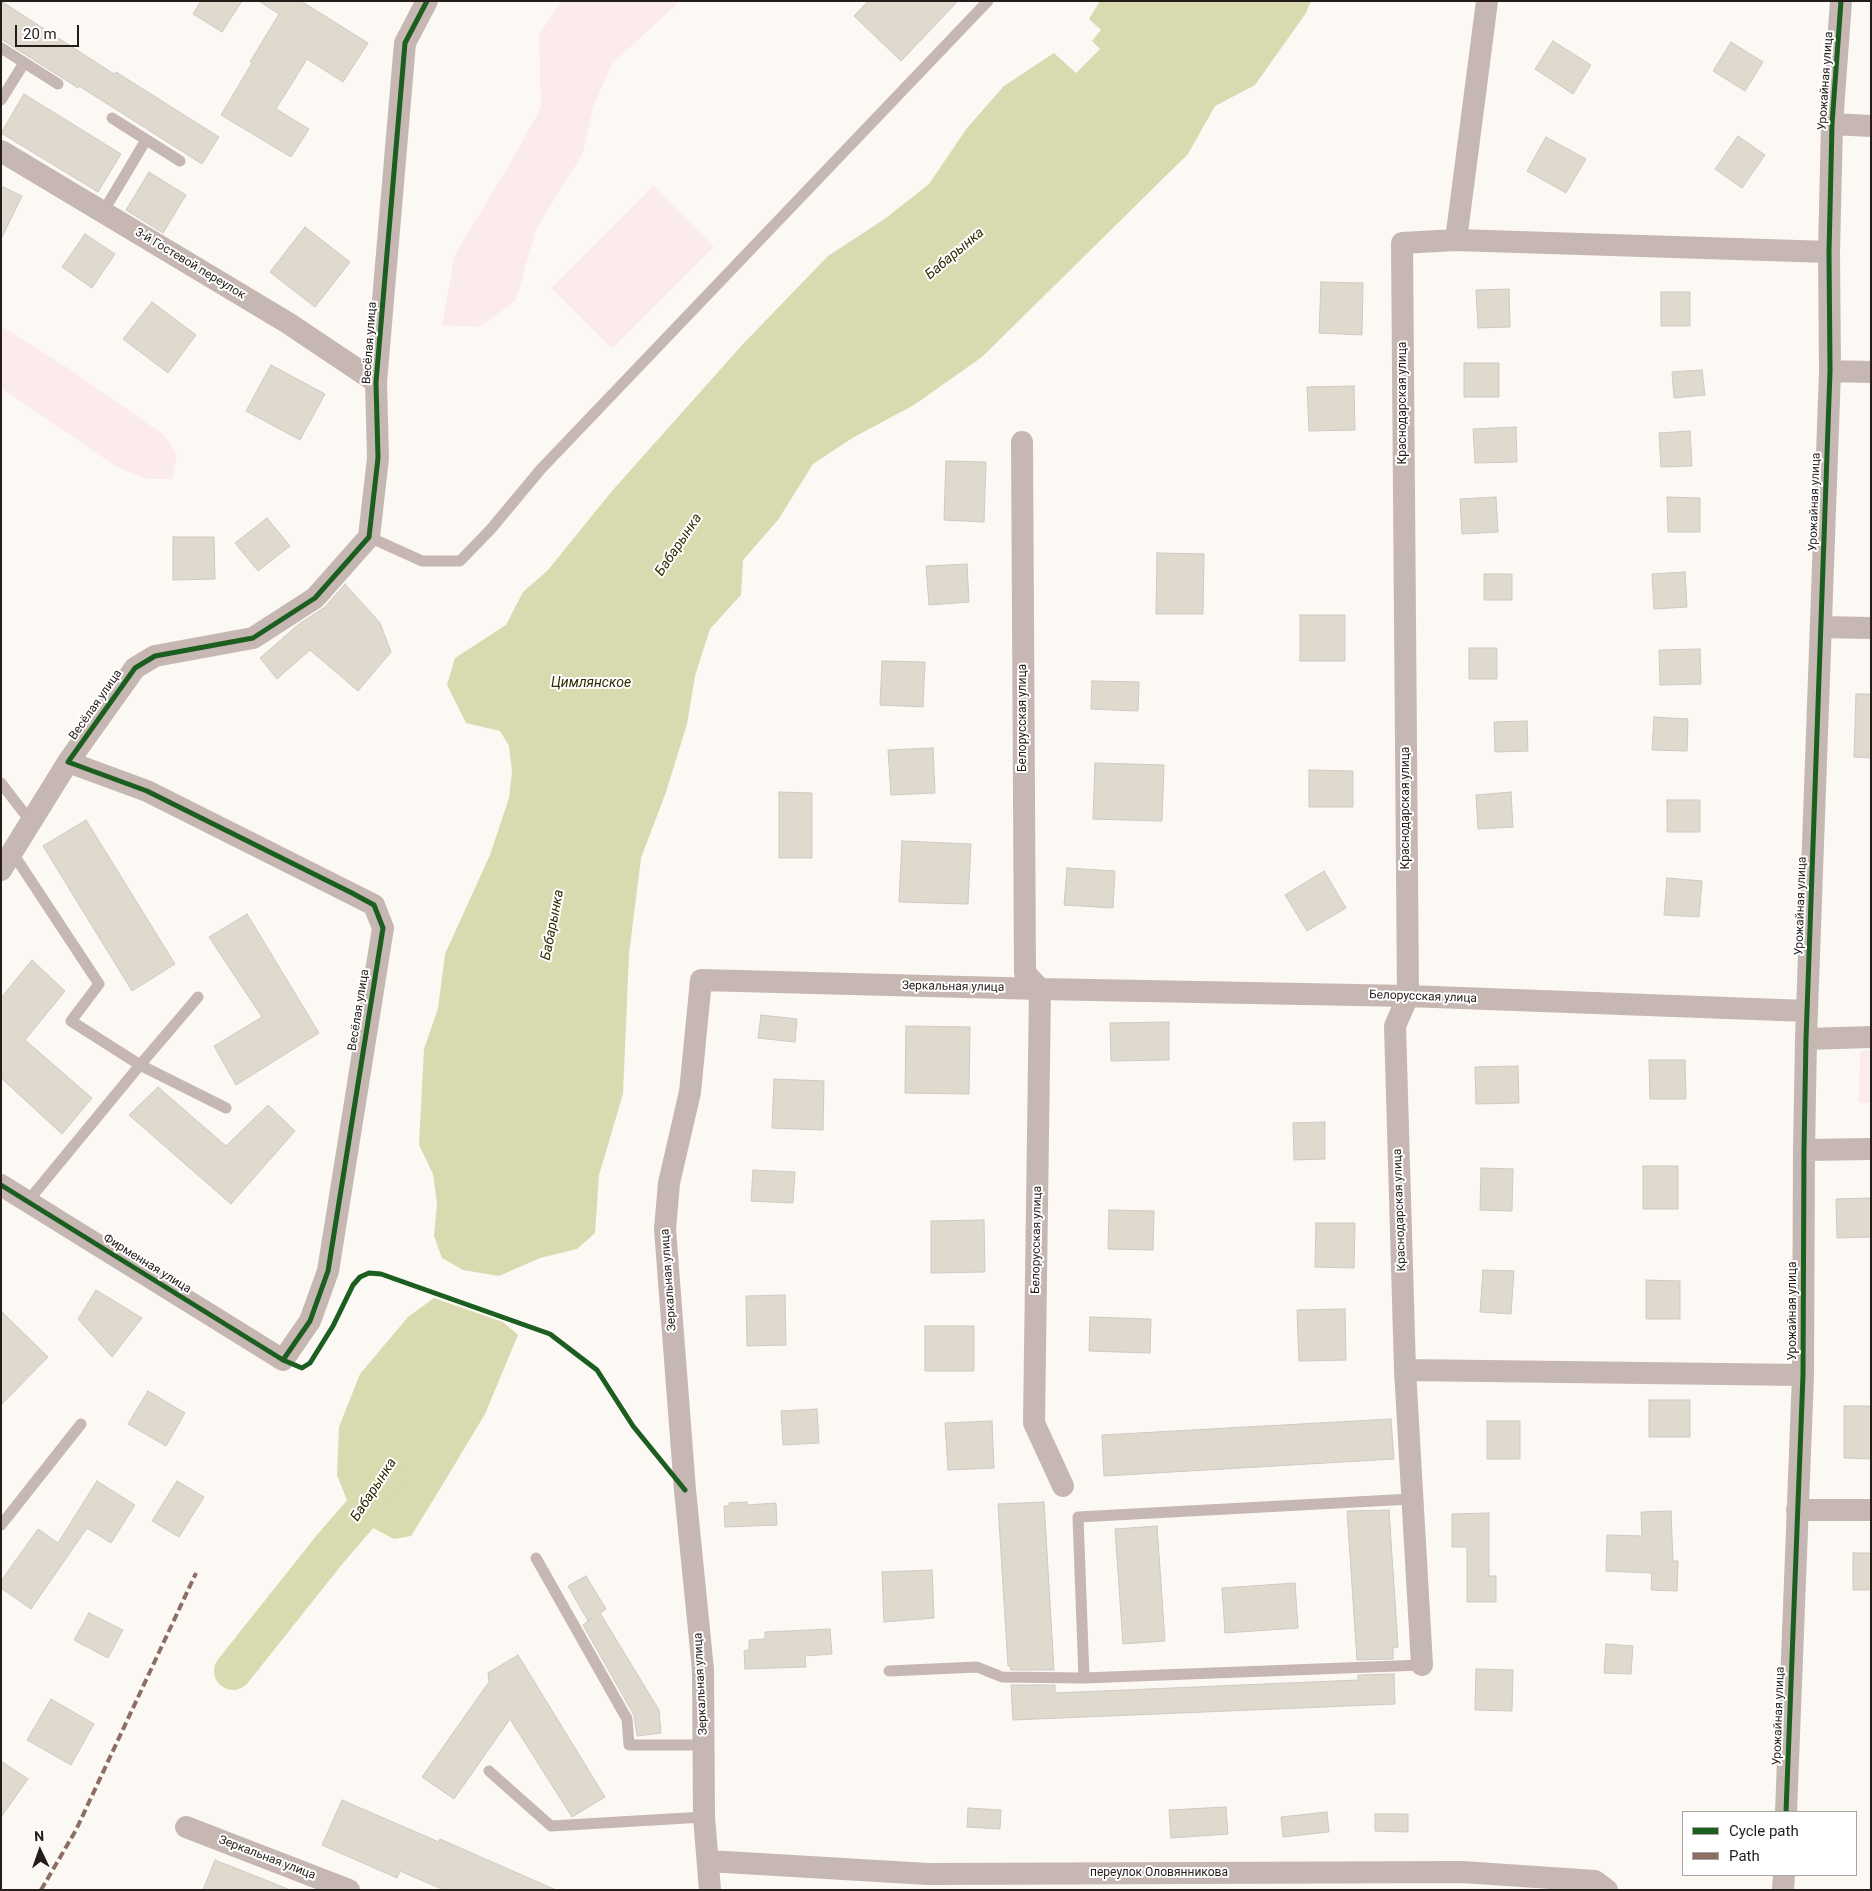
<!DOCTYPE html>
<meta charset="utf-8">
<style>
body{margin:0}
#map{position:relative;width:1872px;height:1891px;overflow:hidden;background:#fcf8f4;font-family:Roboto,sans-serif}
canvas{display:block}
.frame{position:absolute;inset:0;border:2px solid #241d19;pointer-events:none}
.legend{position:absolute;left:1682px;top:1811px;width:175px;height:65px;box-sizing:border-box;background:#fff;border:1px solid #a7a5a3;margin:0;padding:6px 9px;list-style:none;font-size:15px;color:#241d19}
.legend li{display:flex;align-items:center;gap:10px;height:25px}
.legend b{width:25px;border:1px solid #a7a5a3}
.north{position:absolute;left:15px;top:1826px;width:50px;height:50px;-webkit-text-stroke:4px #fff;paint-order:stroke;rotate:357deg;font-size:14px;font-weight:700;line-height:20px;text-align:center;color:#241d19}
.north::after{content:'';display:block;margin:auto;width:18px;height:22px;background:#241d19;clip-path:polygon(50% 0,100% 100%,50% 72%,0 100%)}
.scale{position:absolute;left:15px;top:25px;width:64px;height:22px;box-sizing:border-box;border:2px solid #241d19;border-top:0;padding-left:6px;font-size:15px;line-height:18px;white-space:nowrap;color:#241d19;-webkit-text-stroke:4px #fff;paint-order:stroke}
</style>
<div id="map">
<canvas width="1872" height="1891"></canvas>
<div class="frame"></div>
<ul class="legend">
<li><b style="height:6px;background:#1b5e20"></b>Cycle path</li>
<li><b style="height:6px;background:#8d6e63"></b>Path</li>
</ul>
<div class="north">N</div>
<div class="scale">20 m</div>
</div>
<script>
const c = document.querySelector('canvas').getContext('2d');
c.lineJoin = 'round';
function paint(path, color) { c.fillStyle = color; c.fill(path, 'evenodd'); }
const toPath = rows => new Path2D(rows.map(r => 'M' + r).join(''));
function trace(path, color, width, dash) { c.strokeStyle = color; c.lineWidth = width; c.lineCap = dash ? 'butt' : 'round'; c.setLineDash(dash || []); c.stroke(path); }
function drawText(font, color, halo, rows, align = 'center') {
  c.font = font + ' Roboto,sans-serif'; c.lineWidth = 4; c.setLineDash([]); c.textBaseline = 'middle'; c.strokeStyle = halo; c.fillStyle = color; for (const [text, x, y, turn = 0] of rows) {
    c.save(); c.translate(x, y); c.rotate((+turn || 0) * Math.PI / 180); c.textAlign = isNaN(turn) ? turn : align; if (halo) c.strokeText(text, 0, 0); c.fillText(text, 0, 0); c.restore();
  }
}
const green = toPath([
 [561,1,680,1,612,64,594,105,582,155,536,229,516,300,479,327,442,325,455,254,504,174,541,108,539,35],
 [653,186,714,247,612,349,551,288],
 [1,326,69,369,163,434,177,454,172,479,148,479,117,467,1,388],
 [1871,1050,1871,1103,1859,1103,1860,1051]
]);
const water = toPath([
 [1100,1,1311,1,1306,13,1255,85,1215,106,1188,154,982,357,914,405,854,437,813,464,778,520,743,560,741,595,710,629,695,676,687,724,666,792,641,858,629,954,623,1094,599,1175,595,1233,577,1249,540,1258,499,1276,463,1270,442,1258,434,1236,437,1204,433,1174,419,1145,424,1049,438,1008,445,954,490,855,509,798,512,771,509,746,500,731,466,723,447,685,455,658,506,625,523,592,548,570,612,491,743,344,828,256,886,218,929,184,967,128,1004,86,1054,53,1076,73,1100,49,1092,41,1101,30,1089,19],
 [434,1298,503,1322,518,1335,485,1414,443,1484,411,1536,394,1539,354,1518,337,1475,339,1427,360,1374,408,1317]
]);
const river = toPath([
 [233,1671,330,1549,369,1504,385,1476]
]);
const building = toPath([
 [1,1,114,74,116,72,219,137,202,164,79,86,78,88,1,39,1,1],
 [201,1,242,1,222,32,193,14,201,1],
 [259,1,301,1,368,43,343,82,307,59,276,109,309,129,291,157,221,115,252,63,250,62,279,14,259,1],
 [868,1,958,1,901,61,854,16,868,1],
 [1553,41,1591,65,1573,94,1535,69,1553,41],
 [1731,42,1763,62,1745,91,1713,71,1731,42],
 [24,94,121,154,98,192,1,133,24,94],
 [1738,136,1765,155,1742,188,1715,169,1738,136],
 [1546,137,1586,159,1566,193,1527,171,1546,137],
 [149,172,186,195,163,233,126,210,149,172],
 [1,186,22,196,1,239,1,186],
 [305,227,350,262,315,307,270,272,305,227],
 [85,234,115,254,92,288,62,267,85,234],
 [1321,282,1363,283,1362,335,1319,333,1321,282],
 [1509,289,1510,327,1478,328,1476,290,1509,289],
 [1661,292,1690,292,1690,326,1661,326,1661,292],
 [152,302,196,335,168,373,123,339,152,302],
 [1464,363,1499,363,1499,397,1464,397,1464,363],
 [271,365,325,394,300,440,246,411,271,365],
 [1702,370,1705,395,1674,398,1672,372,1702,370],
 [1354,386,1355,430,1309,431,1307,387,1354,386],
 [1516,427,1517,462,1475,463,1473,429,1516,427],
 [1690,431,1692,466,1661,467,1659,433,1690,431],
 [946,461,986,462,984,522,944,520,946,461],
 [1496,497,1498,532,1462,534,1460,499,1496,497],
 [1667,497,1700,498,1700,532,1668,532,1667,497],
 [267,518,290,546,258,571,235,543,267,518],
 [173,537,214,537,215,579,173,580,173,537],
 [1157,553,1204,554,1203,614,1156,614,1157,553],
 [967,564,969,602,929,605,926,566,967,564],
 [1685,572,1687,607,1654,609,1652,574,1685,572],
 [1484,574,1512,574,1512,600,1484,600,1484,574],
 [345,584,380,623,391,652,358,691,310,650,277,679,260,658,299,624,325,607,345,584],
 [1300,615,1345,615,1345,661,1300,661,1300,615],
 [1469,648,1497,648,1497,679,1469,679,1469,648],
 [1700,649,1701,684,1660,685,1659,650,1700,649],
 [882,661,925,662,923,707,880,705,882,661],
 [1092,681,1139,682,1138,711,1091,709,1092,681],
 [1856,694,1871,694,1871,758,1854,757,1856,694],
 [1654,717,1688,719,1687,751,1652,750,1654,717],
 [1527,721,1528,751,1495,752,1494,722,1527,721],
 [933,748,935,793,891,795,888,750,933,748],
 [1095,763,1164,765,1162,821,1093,819,1095,763],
 [1309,770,1353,771,1353,807,1309,807,1309,770],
 [779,792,812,793,812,858,779,858,779,792],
 [1511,792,1513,827,1478,829,1476,795,1511,792],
 [1667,800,1700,800,1700,832,1667,832,1667,800],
 [86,820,175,964,132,991,43,846,86,820],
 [902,841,971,844,968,904,899,902,902,841],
 [1067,868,1115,871,1113,908,1064,905,1067,868],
 [1324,871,1346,908,1307,931,1285,895,1324,871],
 [1667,878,1702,881,1699,917,1664,915,1667,878],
 [247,914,319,1033,236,1085,214,1046,262,1017,209,937,247,914],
 [32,960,65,991,25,1040,92,1098,62,1134,1,1078,1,998,32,960],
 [761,1015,797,1019,795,1042,758,1038,761,1015],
 [1169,1022,1169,1060,1111,1061,1110,1023,1169,1022],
 [906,1026,970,1027,969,1094,905,1093,906,1026],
 [1649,1060,1685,1060,1686,1099,1650,1099,1649,1060],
 [1518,1066,1519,1103,1476,1104,1475,1067,1518,1066],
 [774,1079,824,1081,823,1130,772,1128,774,1079],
 [158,1087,226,1146,268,1105,295,1131,231,1204,129,1115,158,1087],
 [1325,1122,1325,1159,1294,1160,1293,1123,1325,1122],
 [1643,1166,1678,1166,1678,1209,1643,1209,1643,1166],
 [1481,1168,1513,1169,1512,1211,1480,1210,1481,1168],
 [753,1170,795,1172,793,1203,751,1201,753,1170],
 [1871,1198,1871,1237,1837,1238,1836,1199,1871,1198],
 [1109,1210,1154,1211,1153,1250,1108,1249,1109,1210],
 [984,1220,985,1272,931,1273,931,1221,984,1220],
 [1316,1223,1355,1223,1354,1268,1315,1267,1316,1223],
 [1483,1270,1514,1271,1511,1314,1480,1312,1483,1270],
 [1646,1280,1680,1281,1680,1319,1646,1319,1646,1280],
 [96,1290,142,1318,112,1357,78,1319,96,1290],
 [785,1295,786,1345,747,1346,746,1296,785,1295],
 [1345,1309,1346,1360,1299,1361,1297,1310,1345,1309],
 [1,1311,48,1357,1,1405,1,1311],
 [1090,1317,1151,1319,1150,1353,1089,1351,1090,1317],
 [925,1326,974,1326,974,1371,925,1371,925,1326],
 [148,1391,185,1413,166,1446,128,1424,148,1391],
 [1649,1400,1690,1400,1690,1437,1649,1437,1649,1400],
 [1844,1406,1871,1406,1871,1459,1844,1458,1844,1406],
 [817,1409,819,1443,783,1445,781,1411,817,1409],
 [1391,1419,1394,1459,1104,1476,1102,1435,1391,1419],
 [992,1421,994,1468,948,1470,945,1423,992,1421],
 [1487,1421,1520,1421,1520,1459,1487,1459,1487,1421],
 [97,1481,135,1505,111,1543,87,1528,31,1609,1,1588,1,1581,38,1529,58,1543,97,1481],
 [177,1481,204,1497,179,1537,152,1521,177,1481],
 [747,1502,747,1505,776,1503,777,1525,725,1527,724,1506,729,1506,729,1503,747,1502],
 [1044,1502,1054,1670,1011,1670,1010,1666,1008,1666,998,1504,1044,1502],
 [1389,1510,1398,1647,1393,1648,1393,1659,1357,1660,1347,1511,1389,1510],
 [1671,1511,1673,1561,1678,1561,1677,1591,1651,1590,1652,1573,1606,1571,1607,1535,1642,1536,1641,1512,1671,1511],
 [1489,1513,1489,1576,1496,1576,1496,1602,1467,1602,1467,1547,1452,1547,1452,1514,1489,1513],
 [1157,1526,1165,1641,1123,1644,1115,1529,1157,1526],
 [1853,1553,1871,1553,1871,1590,1853,1590,1853,1553],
 [932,1570,934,1618,884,1622,882,1572,932,1570],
 [586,1576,606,1609,600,1613,659,1710,661,1733,637,1736,634,1715,583,1625,592,1618,588,1621,568,1586,586,1576],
 [1295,1583,1298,1628,1225,1633,1222,1588,1295,1583],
 [89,1613,123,1630,108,1658,74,1640,89,1613],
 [830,1629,832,1654,805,1656,806,1667,745,1669,744,1651,749,1650,749,1640,765,1639,765,1632,830,1629],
 [1606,1644,1633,1646,1631,1674,1604,1673,1606,1644],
 [518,1655,605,1797,572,1817,510,1719,454,1799,422,1777,489,1682,488,1673,518,1655],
 [1476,1669,1513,1670,1512,1711,1475,1710,1476,1669],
 [1394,1674,1395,1704,1013,1720,1011,1685,1055,1685,1055,1693,1358,1680,1358,1675,1394,1674],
 [51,1699,94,1724,71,1765,27,1740,51,1699],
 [1,1761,28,1779,1,1817,1,1761],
 [342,1800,439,1842,440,1839,556,1890,444,1890,400,1871,397,1878,322,1845,342,1800],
 [1226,1807,1228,1834,1171,1838,1169,1810,1226,1807],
 [968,1808,1001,1810,1000,1829,967,1827,968,1808],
 [1327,1812,1329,1832,1283,1837,1281,1817,1327,1812],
 [1375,1814,1408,1814,1408,1832,1375,1831,1375,1814],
 [215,1860,288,1889,287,1890,203,1890,215,1860]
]);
const service = toPath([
 [1,48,58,84],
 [1,100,24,63],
 [112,118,180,161],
 [103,212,146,140],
 [369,537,422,561,460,561,491,529,541,469,988,1],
 [1,783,31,822],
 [12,852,99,984,71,1021,140,1065,198,997],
 [28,1201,140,1065,226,1108],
 [1,1525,81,1424],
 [536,1558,627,1719,629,1745,703,1745],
 [889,1671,977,1667,1002,1677,1084,1678,1422,1665],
 [1084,1678,1078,1517,1411,1499],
 [489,1771,551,1826,704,1817]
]);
const minor = toPath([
 [1832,124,1871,126],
 [1,151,288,323,376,382],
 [1456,240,1829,252],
 [1830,371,1871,372],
 [1022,442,1025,973,1040,989],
 [1821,627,1871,628],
 [1,870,68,762],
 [1806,1039,1871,1037],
 [1804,1150,1871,1149],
 [1,1185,283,1360,310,1321,328,1271,383,928,374,905,147,791,68,762,135,668,155,656,253,638,315,598,369,537,378,458,376,382,405,43,427,1],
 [1405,1370,1803,1375],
 [1063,1486,1034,1423,1040,989,1408,996,1807,1011],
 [1797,1510,1871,1510],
 [1422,1665,1405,1370,1395,1026,1408,996,1402,243,1456,240,1487,1],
 [1786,1812,1803,1375,1804,1150,1806,1039,1830,371,1829,252,1832,124,1841,1],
 [186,1827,349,1890],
 [708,1861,928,1874,1462,1872,1595,1881,1607,1890],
 [710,1890,704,1817,703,1670,685,1490,665,1229,669,1183,690,1092,701,980,1040,989],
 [1783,1890,1784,1875]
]);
const quiet = toPath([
 [41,1890,76,1830,196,1573]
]);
const cycleway = toPath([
 [1,1185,283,1360,302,1368,310,1363,333,1326,353,1285,360,1277,369,1273,381,1274,550,1334,597,1370,633,1426,685,1490],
 [283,1360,310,1321,328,1271,383,928,374,905,352,893,147,791,68,762,135,668,155,656,253,638,315,598,369,537,378,458,376,382,405,43,427,1],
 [1786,1812,1803,1375,1804,1150,1806,1039,1830,371,1829,252,1832,124,1841,1]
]);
const streetNames = [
 ["Урожайная улица",1826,81,-86],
 ["3-й Гостевой переулок",190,264,31],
 ["Весёлая улица",370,343,-86],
 ["Краснодарская улица",1403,403,-90],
 ["Урожайная улица",1815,502,-88],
 ["Весёлая улица",96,705,-55],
 ["Белорусская улица",1023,718,-90],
 ["Краснодарская улица",1406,808,-90],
 ["Урожайная улица",1801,906,-88],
 ["Зеркальная улица",953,987,1],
 ["Белорусская улица",1423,997,2],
 ["Весёлая улица",359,1010,-81],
 ["Краснодарская улица",1400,1210,-92],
 ["Белорусская улица",1037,1240,-89],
 ["Фирменная улица",147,1264,32],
 ["Зеркальная улица",669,1280,-94],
 ["Урожайная улица",1793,1311,-90],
 ["Зеркальная улица",701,1684,-93],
 ["Урожайная улица",1779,1716,-88],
 ["Зеркальная улица",267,1858,21],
 ["переулок Оловянникова",1159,1873]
];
const waterNames = [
 ["Бабарынка",955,254,-40],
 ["Бабарынка",679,545,-56],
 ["Цимлянское",591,683],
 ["Бабарынка",553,925,-79],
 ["Бабарынка",374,1490,-57]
];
paint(green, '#fbebec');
paint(water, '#dadab1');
trace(river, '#dadab1', 38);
paint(building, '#e0d9cd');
trace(building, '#cdc9c4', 1);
trace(service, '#c6b7b3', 11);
trace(minor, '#c6b7b3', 22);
trace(quiet, '#8d6e63', 4, [8, 4]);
trace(cycleway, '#1b5e20', 5);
drawText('12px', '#241d19', '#fff', streetNames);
drawText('italic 14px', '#2d2b00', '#fff', waterNames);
</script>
